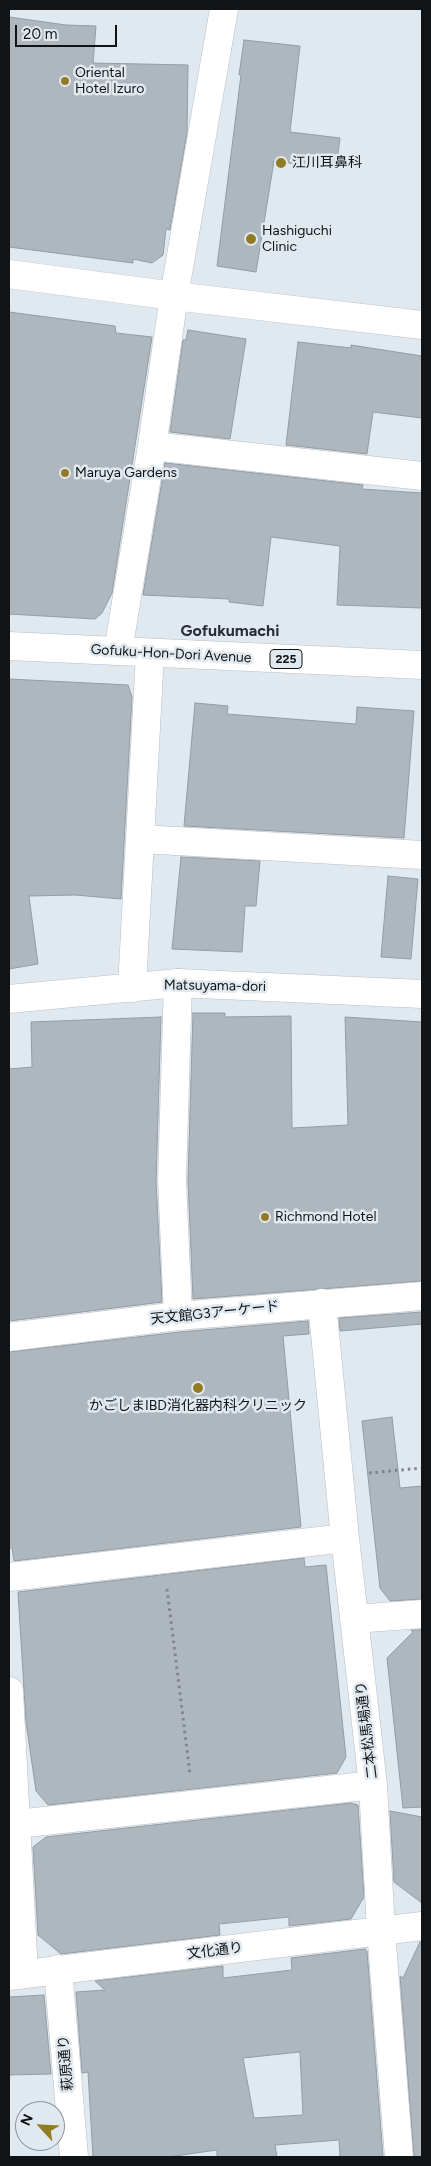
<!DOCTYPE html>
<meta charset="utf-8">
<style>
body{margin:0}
#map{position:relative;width:431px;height:2166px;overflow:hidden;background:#e0e8f0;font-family:Figtree,sans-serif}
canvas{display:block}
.frame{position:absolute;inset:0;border:10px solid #111416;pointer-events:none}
.north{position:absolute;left:15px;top:2101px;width:50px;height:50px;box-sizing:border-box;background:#e0e8f0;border:1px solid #8d9399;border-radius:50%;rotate:295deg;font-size:14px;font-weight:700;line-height:20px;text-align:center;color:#111416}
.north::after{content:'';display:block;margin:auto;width:18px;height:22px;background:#927c23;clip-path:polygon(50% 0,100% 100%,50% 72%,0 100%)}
.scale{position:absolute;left:15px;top:25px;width:102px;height:22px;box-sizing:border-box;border:2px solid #111416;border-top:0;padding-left:6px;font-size:15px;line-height:18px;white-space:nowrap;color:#111416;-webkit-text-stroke:4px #e0e8f0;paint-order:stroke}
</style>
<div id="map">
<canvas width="431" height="2166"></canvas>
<div class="frame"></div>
<div class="north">N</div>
<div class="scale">20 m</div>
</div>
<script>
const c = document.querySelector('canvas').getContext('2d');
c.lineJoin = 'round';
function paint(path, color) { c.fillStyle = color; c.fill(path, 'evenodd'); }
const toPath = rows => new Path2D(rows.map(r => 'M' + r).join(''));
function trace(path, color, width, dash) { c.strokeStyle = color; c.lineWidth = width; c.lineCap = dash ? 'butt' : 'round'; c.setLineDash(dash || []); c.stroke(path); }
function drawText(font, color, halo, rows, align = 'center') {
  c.font = font + ' Figtree,"Noto Sans JP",sans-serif'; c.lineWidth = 5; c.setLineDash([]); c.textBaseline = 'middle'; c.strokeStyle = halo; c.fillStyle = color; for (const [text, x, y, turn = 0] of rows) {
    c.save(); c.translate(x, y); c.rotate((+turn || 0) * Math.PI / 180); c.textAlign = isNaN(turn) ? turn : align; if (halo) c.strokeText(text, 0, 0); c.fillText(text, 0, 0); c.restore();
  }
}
const building = toPath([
 [9,17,66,25,96,26,93,63,188,65,187,133,171,224,170,230,166,229,163,255,152,263,133,259,133,263,9,247,9,17],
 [244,40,300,46,290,132,340,138,336,169,274,161,256,272,217,266,241,75,239,75,244,40],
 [9,312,115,326,116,333,152,337,112,593,102,613,95,619,9,614,9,312],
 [188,330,246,339,230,439,170,432,183,340,186,340,188,330],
 [298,342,351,348,351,345,422,356,422,418,373,412,367,454,286,445,298,342],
 [165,463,363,485,362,489,422,493,422,608,337,605,340,546,271,537,263,606,229,602,229,599,143,595,165,463],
 [9,679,128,685,132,697,121,899,75,895,29,896,38,964,9,969,9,679],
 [195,703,228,706,227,714,356,724,357,707,414,711,404,838,184,826,195,703],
 [181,857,260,861,256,906,245,906,242,952,172,949,181,857],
 [388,876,418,879,411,959,381,957,388,876],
 [193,1013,225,1013,225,1017,291,1016,292,1128,348,1125,345,1017,422,1022,422,1281,193,1299,188,1180,193,1013],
 [161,1017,156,1181,162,1302,9,1321,9,1069,32,1067,31,1022,161,1017],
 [422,1312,422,1324,340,1331,339,1318,422,1312],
 [308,1321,309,1334,283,1336,301,1527,14,1561,12,1548,9,1548,9,1352,180,1332,308,1321],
 [392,1417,400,1488,422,1486,422,1599,390,1601,380,1588,362,1421,392,1417],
 [304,1558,305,1567,326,1565,346,1757,337,1773,48,1805,36,1791,26,1722,18,1592,304,1558],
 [411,1630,422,1630,422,1807,403,1808,387,1658,413,1632,411,1630],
 [351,1803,358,1805,364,1897,351,1919,289,1926,289,1917,219,1924,220,1935,61,1954,38,1935,33,1847,46,1837,351,1803],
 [390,1811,422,1817,422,1903,394,1882,390,1811],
 [420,1942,422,1942,422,2157,414,2157,400,1976,403,1978,420,1942],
 [365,1949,367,1951,383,2157,340,2157,339,2140,275,2145,277,2157,217,2157,217,2150,168,2157,93,2157,88,2072,82,2073,76,1992,105,1990,95,1981,223,1966,223,1978,292,1970,291,1958,365,1949],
 [300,2052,303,2115,254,2118,243,2058,300,2052],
 [44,1995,51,2074,9,2075,9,1997,44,1995]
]);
const path = toPath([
 [369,1473,422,1468],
 [167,1589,190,1774]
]);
const street = toPath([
 [9,274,174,296,422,325],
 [152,446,422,476],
 [118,651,152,446,174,296,224,9],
 [141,839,422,855],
 [178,983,172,1180,178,1316],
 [132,988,150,653],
 [322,1303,345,1538,373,1785,381,1931,399,2157],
 [9,1337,178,1316,422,1296],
 [9,1577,345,1538],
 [354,1619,422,1614],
 [9,1691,24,1974],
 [17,1824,373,1785],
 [58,1969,74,2157],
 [9,1976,422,1926]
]);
const secondary = toPath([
 [9,999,178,983,422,994]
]);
const highway = toPath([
 [9,646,422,665]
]);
const markers = [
 [65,81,5,"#927c23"],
 [281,163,6,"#927c23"],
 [251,239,6,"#927c23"],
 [65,473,5,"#927c23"],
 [265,1217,5,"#927c23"],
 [198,1388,6,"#927c23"]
];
const shields = [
 [286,659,32]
];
const shieldNames = [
 ["225",286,659]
];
const poiNames = [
 ["Oriental",75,73],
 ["Hotel Izuro",75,89],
 ["江川耳鼻科",292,163],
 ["Hashiguchi",262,231],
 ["Clinic",262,247],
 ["Maruya Gardens",75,473],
 ["Richmond Hotel",275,1217],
 ["かごしまIBD消化器内科クリニック",198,1406,"center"]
];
const streetNames = [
 ["Gofuku-Hon-Dori Avenue",171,654,3],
 ["Matsuyama-dori",215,986,1],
 ["天文館G3アーケード",215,1313,-6],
 ["二本松馬場通り",367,1730,-97],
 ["文化通り",215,1951,-7],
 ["萩原通り",66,2063,-95]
];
const quarterNames = [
 ["Gofukumachi",230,631]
];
paint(building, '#afb7be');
trace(building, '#949ca3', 1);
trace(street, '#b7bfc6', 29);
trace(secondary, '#b7bfc6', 29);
trace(highway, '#b7bfc6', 29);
trace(path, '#7e8489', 3, [2.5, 4]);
trace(street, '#fff', 28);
trace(secondary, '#fff', 28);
trace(highway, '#fff', 28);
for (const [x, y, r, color] of markers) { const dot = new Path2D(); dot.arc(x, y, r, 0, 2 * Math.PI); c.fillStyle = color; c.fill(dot); trace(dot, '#e0e8f0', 2); }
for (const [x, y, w] of shields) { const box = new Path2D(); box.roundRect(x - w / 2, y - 9.5, w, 19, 4); c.fillStyle = '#e0e8f0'; c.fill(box); trace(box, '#111416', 1); }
drawText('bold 12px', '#111416', null, shieldNames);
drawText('14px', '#111416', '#e0e8f0', poiNames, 'left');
drawText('14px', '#111416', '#e0e8f0', streetNames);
drawText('bold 16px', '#272d33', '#e0e8f0', quarterNames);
</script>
